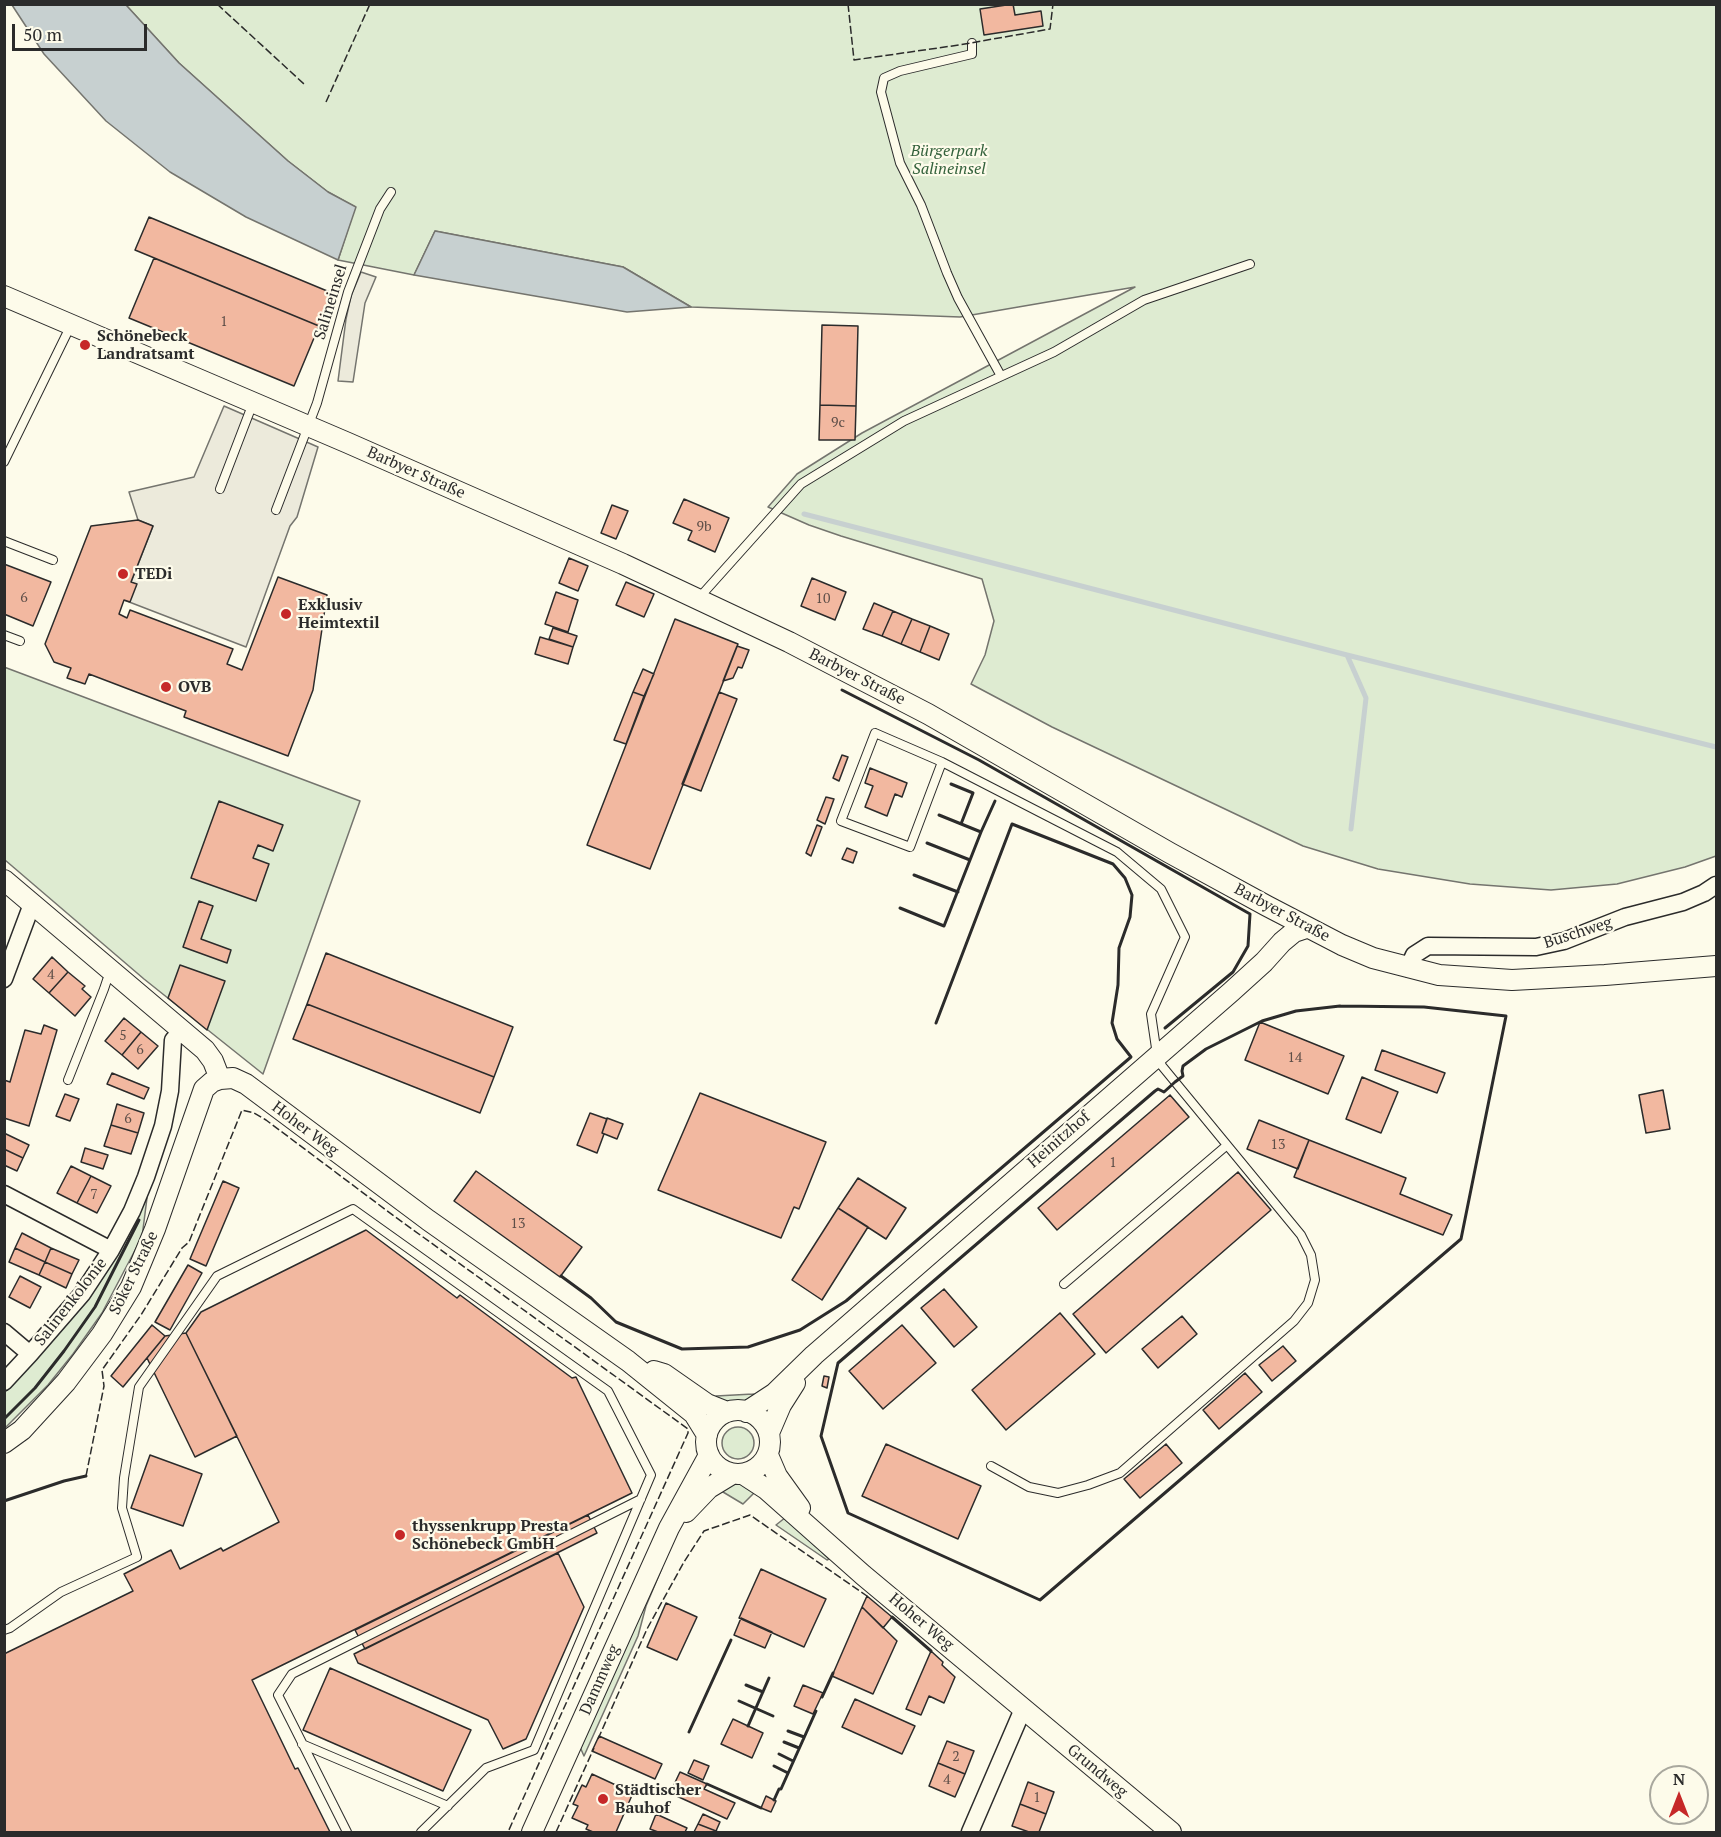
<!DOCTYPE html>
<meta charset="utf-8">
<style>
body{margin:0}
#map{position:relative;width:1721px;height:1837px;overflow:hidden;background:#fdfbea;font-family:"PT Serif",serif}
canvas{display:block}
.frame{position:absolute;inset:0;border:6px solid #2b2b2b;pointer-events:none}
.north{position:absolute;left:1649px;top:1765px;width:60px;height:60px;box-sizing:border-box;background:#fdfbea;border:2px solid #a9a89e;border-radius:50%;rotate:0deg;font-size:16px;font-weight:700;line-height:24px;text-align:center;color:#2b2b2b}
.north::after{content:'';display:block;margin:auto;width:21px;height:27px;background:#c62828;clip-path:polygon(50% 0,100% 100%,50% 72%,0 100%)}
.scale{position:absolute;left:12px;top:24px;width:135px;height:27px;box-sizing:border-box;border:3px solid #2b2b2b;border-top:0;padding-left:8px;font-size:18px;line-height:21px;white-space:nowrap;color:#2b2b2b;-webkit-text-stroke:4px #fdfbea;paint-order:stroke}
</style>
<div id="map">
<canvas width="1721" height="1837"></canvas>
<div class="frame"></div>
<div class="north">N</div>
<div class="scale">50 m</div>
</div>
<script>
const c = document.querySelector('canvas').getContext('2d');
c.lineJoin = 'round';
function paint(path, color) { c.fillStyle = color; c.fill(path, 'evenodd'); }
const toPath = rows => new Path2D(rows.map(r => 'M' + r).join(''));
function trace(path, color, width, dash) { c.strokeStyle = color; c.lineWidth = width; c.lineCap = dash ? 'butt' : 'round'; c.setLineDash(dash || []); c.stroke(path); }
function drawText(font, color, halo, rows, align = 'center') {
  c.font = font + ' "PT Serif",serif'; c.lineWidth = 4.5; c.setLineDash([]); c.textBaseline = 'middle'; c.strokeStyle = halo; c.fillStyle = color; for (const [text, x, y, turn = 0] of rows) {
    c.save(); c.translate(x, y); c.rotate((+turn || 0) * Math.PI / 180); c.textAlign = isNaN(turn) ? turn : align; if (halo) c.strokeText(text, 0, 0); c.fillText(text, 0, 0); c.restore();
  }
}
const green = toPath([
 [126,5,1716,5,1716,856,1685,867,1617,884,1551,890,1470,884,1378,869,1303,846,1052,727,971,684,985,655,994,621,982,579,841,536,809,525,768,507,797,474,862,433,1135,287,960,317,691,307,623,267,435,231,414,275,338,260,355,207,328,192,288,161,179,63,126,5],
 [4,667,360,801,263,1074,144,979,5,860,4,667],
 [147,1198,142,1237,102,1313,73,1354,48,1385,5,1428,5,1392,36,1359,112,1262,147,1198],
 [753,1394,756,1395,743,1402,726,1403,714,1400,716,1396,753,1394],
 '722 1443a16 16 0 1 1 32 0a16 16 0 1 1-32 0Z',
 [735,1484,744,1484,757,1490,743,1504,718,1489,735,1484],
 [786,1517,829,1559,827,1560,776,1525,786,1517],
 [660,1567,662,1568,646,1606,638,1636,584,1756,580,1747,660,1567]
]);
const parking = toPath([
 [361,272,376,277,365,303,353,382,338,381,346,319,351,296,361,272],
 [224,406,318,447,297,517,290,526,246,647,124,600,153,526,138,520,129,492,194,477,224,406]
]);
const water = toPath([
 [12,5,126,5,179,63,288,161,328,192,356,207,338,260,246,217,170,172,106,121,44,54,12,5],
 [435,231,623,267,691,307,627,312,414,275,435,231]
]);
const stream = toPath([
 [804,514,1347,655,1716,747],
 [1347,655,1366,698,1351,829]
]);
const building = toPath([
 [1013,4,1015,15,1041,11,1043,26,984,35,980,9,1013,4],
 [149,217,332,293,319,326,135,250,149,217],
 [154,258,319,326,294,386,129,318,154,258],
 [822,325,858,326,856,406,820,405,822,325],
 [820,405,856,406,855,440,819,440,820,405],
 [684,499,729,518,715,552,688,540,692,531,673,523,684,499],
 [612,505,628,511,616,539,601,533,612,505],
 [138,520,153,526,131,582,137,584,130,602,124,600,119,614,127,618,130,610,233,649,227,664,242,670,278,577,327,595,313,690,288,756,184,717,186,711,89,674,85,684,67,678,71,668,54,662,45,644,91,526,138,520],
 [569,558,588,566,578,591,559,583,569,558],
 [4,564,51,582,33,626,4,614,4,564],
 [812,578,846,592,835,620,801,606,812,578],
 [626,582,654,594,644,617,616,605,626,582],
 [556,592,578,600,568,632,545,624,556,592],
 [874,603,893,611,882,636,863,629,874,603],
 [893,611,912,619,901,644,882,636,893,611],
 [675,619,738,644,650,869,587,845,675,619],
 [912,619,930,626,920,652,901,644,912,619],
 [930,626,949,634,939,660,920,652,930,626],
 [553,628,577,636,573,647,549,639,553,628],
 [540,637,573,647,568,664,535,654,540,637],
 [737,646,749,650,742,668,738,667,733,678,723,681,737,646],
 [643,669,654,674,644,696,633,692,643,669],
 [633,692,644,696,626,744,614,740,633,692],
 [719,692,737,699,701,791,682,784,719,692],
 [842,755,848,757,839,781,833,778,842,755],
 [870,768,907,783,902,797,895,794,887,816,865,807,873,786,865,783,870,768],
 [826,797,834,799,825,824,817,820,826,797],
 [219,801,283,825,273,851,258,845,253,858,269,864,256,901,191,878,219,801],
 [817,825,822,827,811,856,806,853,817,825],
 [847,848,857,852,853,863,842,859,847,848],
 [199,901,213,906,201,939,231,950,227,963,183,947,199,901],
 [326,953,513,1027,494,1077,307,1004,326,953],
 [52,957,68,972,49,993,33,979,52,957],
 [180,965,225,981,207,1030,168,998,180,965],
 [68,972,85,986,82,989,91,997,75,1016,49,993,68,972],
 [307,1004,494,1077,480,1113,293,1039,307,1004],
 [124,1018,141,1032,122,1055,105,1041,124,1018],
 [1260,1022,1344,1056,1328,1094,1245,1060,1260,1022],
 [44,1025,57,1030,29,1126,4,1118,4,1080,10,1082,25,1030,41,1034,44,1025],
 [141,1032,158,1046,138,1069,122,1055,141,1032],
 [1382,1050,1445,1073,1437,1093,1375,1070,1382,1050],
 [112,1073,149,1088,144,1099,107,1084,112,1073],
 [1362,1077,1398,1092,1381,1133,1346,1119,1362,1077],
 [1663,1090,1670,1129,1646,1133,1639,1095,1663,1090],
 [700,1093,826,1142,799,1209,794,1207,781,1238,658,1190,700,1093],
 [65,1094,79,1099,70,1121,56,1116,65,1094],
 [1170,1095,1189,1117,1057,1230,1038,1208,1170,1095],
 [117,1104,144,1113,138,1133,111,1125,117,1104],
 [590,1113,607,1119,602,1133,604,1134,597,1153,577,1145,590,1113],
 [607,1118,623,1124,617,1139,602,1133,607,1118],
 [1259,1120,1309,1140,1298,1169,1247,1149,1259,1120],
 [111,1125,138,1133,131,1154,104,1146,111,1125],
 [4,1133,29,1145,23,1158,4,1149,4,1133],
 [1309,1140,1406,1178,1400,1194,1452,1215,1443,1235,1294,1177,1309,1140],
 [85,1148,108,1155,103,1169,81,1162,85,1148],
 [4,1149,23,1158,17,1171,4,1165,4,1149],
 [71,1166,91,1176,77,1203,57,1193,71,1166],
 [476,1171,582,1247,560,1277,454,1201,476,1171],
 [1238,1172,1271,1210,1106,1353,1073,1314,1238,1172],
 [91,1176,111,1186,97,1213,77,1203,91,1176],
 [858,1178,906,1208,886,1239,838,1208,858,1178],
 [223,1181,239,1188,206,1266,190,1259,223,1181],
 [838,1208,868,1227,822,1300,792,1280,838,1208],
 [366,1230,457,1298,460,1295,572,1378,576,1377,632,1493,252,1680,295,1769,298,1768,330,1832,4,1832,4,1654,133,1591,124,1574,171,1550,180,1569,221,1548,223,1551,279,1522,186,1333,201,1312,366,1230],
 [22,1233,51,1248,45,1262,15,1248,22,1233],
 [15,1248,45,1262,39,1275,9,1262,15,1248],
 [51,1248,79,1260,72,1274,45,1262,51,1248],
 [45,1262,72,1274,66,1288,39,1275,45,1262],
 [188,1265,202,1273,170,1330,155,1322,188,1265],
 [20,1276,41,1287,30,1308,9,1297,20,1276],
 [944,1289,977,1327,954,1347,921,1308,944,1289],
 [1060,1313,1095,1354,1006,1430,972,1390,1060,1313],
 [1182,1316,1197,1334,1158,1368,1142,1349,1182,1316],
 [152,1325,165,1336,123,1387,111,1376,152,1325],
 [902,1325,936,1363,883,1409,849,1371,902,1325],
 [186,1333,237,1436,195,1457,147,1358,165,1336,186,1333],
 [1283,1346,1296,1361,1272,1381,1259,1365,1283,1346],
 [1245,1373,1262,1392,1219,1429,1203,1410,1245,1373],
 [824,1376,829,1377,827,1388,822,1386,824,1376],
 [886,1444,981,1486,958,1539,862,1496,886,1444],
 [1166,1444,1182,1463,1140,1498,1124,1479,1166,1444],
 [150,1455,202,1474,183,1526,131,1508,150,1455],
 [588,1515,597,1533,365,1649,355,1630,588,1515],
 [558,1553,584,1607,526,1739,503,1749,488,1720,358,1663,354,1654,558,1553],
 [761,1569,826,1599,804,1647,739,1618,761,1569],
 [867,1596,892,1617,883,1628,862,1607,867,1596],
 [666,1603,697,1617,677,1660,647,1647,666,1603],
 [862,1607,897,1641,873,1694,832,1676,862,1607],
 [741,1618,772,1632,765,1648,734,1635,741,1618],
 [931,1651,943,1662,942,1665,955,1677,944,1703,929,1696,921,1715,906,1709,931,1651],
 [330,1668,471,1730,443,1791,303,1730,330,1668],
 [803,1685,823,1693,813,1714,794,1706,803,1685],
 [855,1699,915,1726,902,1754,842,1727,855,1699],
 [733,1719,763,1733,752,1758,721,1744,733,1719],
 [599,1736,662,1764,655,1779,592,1751,599,1736],
 [947,1741,974,1751,965,1774,938,1763,947,1741],
 [694,1760,709,1766,703,1780,688,1773,694,1760],
 [938,1763,965,1774,955,1797,929,1786,938,1763],
 [680,1772,707,1784,704,1789,735,1803,727,1819,670,1793,680,1772],
 [592,1774,633,1793,616,1832,593,1832,586,1829,588,1825,572,1818,578,1806,573,1804,582,1785,586,1787,592,1774],
 [1028,1782,1054,1792,1046,1814,1020,1804,1028,1782],
 [766,1796,776,1801,771,1812,761,1808,766,1796],
 [1020,1804,1046,1814,1039,1832,1029,1832,1012,1826,1020,1804],
 [656,1814,687,1828,685,1832,658,1832,650,1829,656,1814],
 [703,1814,720,1822,716,1831,698,1824,703,1814],
 [698,1824,716,1831,718,1832,694,1832,698,1824]
]);
const service = toPath([
 [972,43,972,54,900,71,884,78,881,92,900,163,921,205,947,273,958,298,1001,376],
 [4,462,71,325],
 [220,489,253,403],
 [276,510,317,403,348,292,380,209,391,192],
 [4,541,53,560],
 [698,599,801,484,904,421,1054,352,1144,300,1250,264],
 [4,635,20,641],
 [942,762,910,847,841,821,875,733,942,762,1117,852,1161,889,1185,937,1151,1014,1157,1055,1162,1066,1301,1235,1311,1255,1315,1280,1308,1303,1294,1321,1120,1473,1088,1485,1058,1493,1029,1487,991,1466],
 [68,1080,104,989,107,980,114,973],
 [1064,1284,1226,1146],
 [4,1630,10,1628,61,1592,137,1557,122,1508,124,1478,139,1387,217,1276,353,1209,608,1391,651,1475,534,1750,486,1768,421,1832],
 [302,1744,448,1806],
 [347,1832,278,1695,292,1674,641,1499]
]);
const minor = toPath([
 [1408,968,1414,955,1428,946,1536,947,1564,941,1625,917,1683,902,1704,893,1716,885],
 [4,979,32,904],
 [4,1194,111,1250],
 [4,1332,30,1354],
 [4,1382,30,1354,82,1294,111,1250,132,1211,146,1177,163,1126,170,1091,173,1040,182,1030],
 [970,1832,1023,1709]
]);
const tertiary = toPath([
 [4,296,348,443,623,564,789,642,928,714,1170,853,1267,906,1342,945,1373,958,1439,975,1512,980,1605,975,1716,966],
 [4,880,205,1050,213,1061,220,1079],
 [654,1371,664,1374,707,1404,727,1412],
 '706 1442a32 32 0 1 1 64 0a32 32 0 1 1-64 0Z',
 [746,1412,775,1393,814,1355,1231,992,1264,962,1282,942,1294,932,1306,928],
 [769,1433,781,1405,795,1383],
 [4,1443,22,1430,66,1382,102,1334,131,1287,155,1229,204,1089,212,1082,220,1079,233,1078,246,1084,428,1220,628,1361,694,1414,707,1435],
 [768,1455,777,1476,800,1508],
 [743,1474,766,1489,863,1575,1171,1832],
 [686,1512,709,1488,732,1474],
 [532,1832,669,1528,709,1455]
]);
const fence = toPath([
 [217,4,304,84],
 [848,4,854,60,959,45,1050,29,1053,4],
 [326,102,370,4],
 [86,1476,104,1386,102,1370,141,1315,182,1248,189,1242,242,1110,254,1113,266,1120,394,1216,688,1429,688,1433,508,1832],
 [598,1739,647,1629,684,1562,704,1531,750,1515,867,1596],
 [556,1832,594,1748]
]);
const wall = toPath([
 [842,690,979,760,1250,914,1248,946,1233,972,1165,1028],
 [951,784,973,793,961,824],
 [939,815,981,832,995,801],
 [927,843,970,860],
 [914,875,958,892],
 [900,908,944,926,981,832],
 [1340,1006,1424,1007,1506,1016,1461,1239,1040,1600,848,1513,821,1436,838,1363,1155,1091,1158,1089,1164,1092,1175,1082,1183,1076,1182,1071,1183,1066,1206,1049,1262,1021,1296,1011,1340,1006],
 [561,1276,591,1298,616,1322,682,1349,748,1347,800,1330,846,1301,1131,1057,1117,1039,1112,1023,1118,985,1119,948,1130,917,1132,895,1125,878,1113,864,1012,824,936,1023],
 [4,1419,35,1388,64,1351,95,1307,139,1220],
 [4,1501,64,1481,86,1476],
 [892,1617,931,1651],
 [746,1685,763,1692],
 [822,1697,833,1673],
 [739,1701,773,1716],
 [748,1726,769,1678],
 [788,1731,804,1737],
 [689,1732,731,1640],
 [784,1742,799,1748],
 [779,1754,793,1761],
 [774,1766,788,1773],
 [707,1784,761,1808],
 [774,1800,779,1789,781,1789,816,1711]
]);
const markers = [
 [85,345,6,"#c62828"],
 [123,574,6,"#c62828"],
 [286,614,6,"#c62828"],
 [166,687,6,"#c62828"],
 [400,1535,6,"#c62828"],
 [603,1799,6,"#c62828"]
];
const numberNames = [
 ["1",224,322],
 ["9c",838,423],
 ["9b",704,527],
 ["6",24,598],
 ["10",823,599],
 ["4",51,975],
 ["5",123,1036],
 ["6",140,1050],
 ["14",1295,1058],
 ["6",128,1119],
 ["13",1278,1145],
 ["1",1113,1163],
 ["7",94,1195],
 ["13",518,1224],
 ["2",956,1757],
 ["4",947,1780],
 ["1",1037,1798]
];
const parkNames = [
 ["Bürgerpark",949,151],
 ["Salineinsel",949,169]
];
const streetNames = [
 ["Salineinsel",331,302,-73],
 ["Barbyer Straße",416,473,24],
 ["Barbyer Straße",857,677,27],
 ["Barbyer Straße",1282,913,28],
 ["Buschweg",1578,933,-18],
 ["Hoher Weg",305,1129,37],
 ["Heinitzhof",1059,1140,-41],
 ["Söker Straße",134,1273,-64],
 ["Salinenkolonie",71,1302,-52],
 ["Hoher Weg",921,1622,40],
 ["Dammweg",600,1680,-66],
 ["Grundweg",1097,1771,40]
];
const poiNames = [
 ["Schönebeck",97,336],
 ["Landratsamt",97,354],
 ["TEDi",135,574],
 ["Exklusiv",298,605],
 ["Heimtextil",298,623],
 ["OVB",178,687],
 ["thyssenkrupp Presta",412,1526],
 ["Schönebeck GmbH",412,1544],
 ["Städtischer",615,1790],
 ["Bauhof",615,1808]
];
paint(green, '#deebd1');
trace(green, '#74746e', 1.5);
paint(parking, '#eceadb');
trace(parking, '#74746e', 1.5);
paint(water, '#c7d0d0');
trace(water, '#74746e', 1.5);
trace(stream, '#c7d0d0', 5);
paint(building, '#f2b8a0');
trace(building, '#2b2b2b', 1.5);
trace(service, '#2b2b2b', 10);
trace(minor, '#2b2b2b', 19);
trace(tertiary, '#2b2b2b', 22);
trace(service, '#fdfbea', 8);
trace(minor, '#fdfbea', 16);
trace(tertiary, '#fdfbea', 20);
trace(fence, '#2b2b2b', 1.5, [8, 3]);
trace(wall, '#2b2b2b', 3);
for (const [x, y, r, color] of markers) { const dot = new Path2D(); dot.arc(x, y, r, 0, 2 * Math.PI); c.fillStyle = color; c.fill(dot); trace(dot, '#fdfbea', 2); }
drawText('14px', '#5d4e48', null, numberNames);
drawText('italic 16px', '#34623c', '#fdfbea', parkNames);
drawText('16px', '#2b2b2b', '#fdfbea', streetNames);
drawText('bold 16px', '#2b2b2b', '#fdfbea', poiNames, 'left');
</script>
